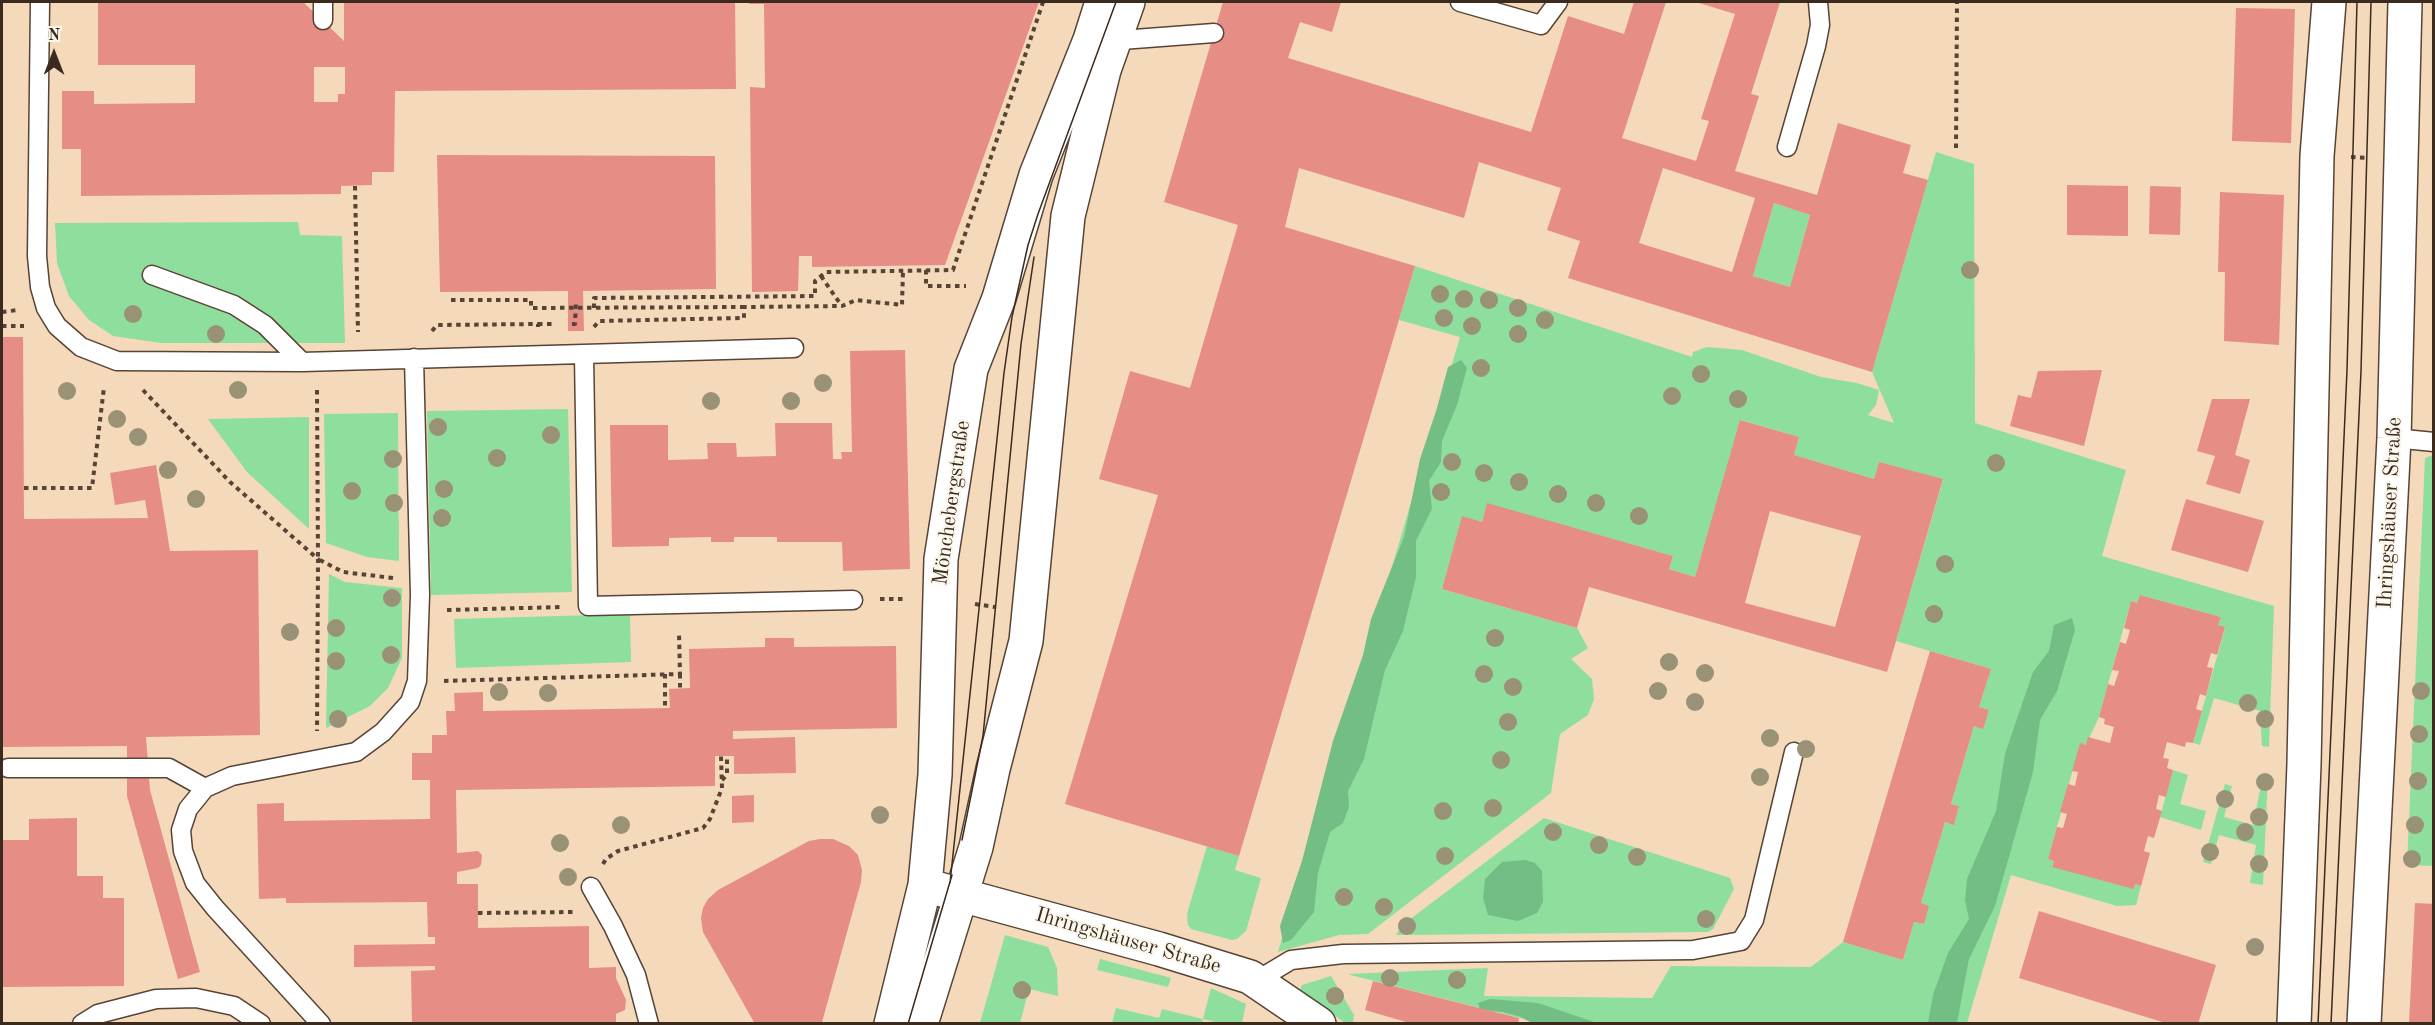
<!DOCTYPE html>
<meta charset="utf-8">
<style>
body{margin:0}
#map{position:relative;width:2435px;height:1025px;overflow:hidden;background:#f4d9bb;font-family:"Old Standard TT",serif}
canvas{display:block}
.frame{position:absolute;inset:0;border:3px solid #3b2a1e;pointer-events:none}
.north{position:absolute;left:24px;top:24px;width:60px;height:60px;-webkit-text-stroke:4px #fbf7ec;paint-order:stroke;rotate:0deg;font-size:16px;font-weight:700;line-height:24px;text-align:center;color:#3b2a1e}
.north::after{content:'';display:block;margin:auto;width:21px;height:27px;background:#3b2a1e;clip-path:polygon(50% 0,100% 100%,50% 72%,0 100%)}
</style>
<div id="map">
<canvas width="2435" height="1025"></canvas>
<div class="frame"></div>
<div class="north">N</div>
</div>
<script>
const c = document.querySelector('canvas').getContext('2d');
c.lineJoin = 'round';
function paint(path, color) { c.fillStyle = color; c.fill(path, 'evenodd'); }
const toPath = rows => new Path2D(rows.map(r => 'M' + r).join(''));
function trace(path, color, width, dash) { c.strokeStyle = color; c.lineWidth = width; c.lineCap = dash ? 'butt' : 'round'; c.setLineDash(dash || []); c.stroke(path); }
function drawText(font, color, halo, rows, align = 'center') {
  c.font = font + ' "Old Standard TT",serif'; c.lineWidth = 4.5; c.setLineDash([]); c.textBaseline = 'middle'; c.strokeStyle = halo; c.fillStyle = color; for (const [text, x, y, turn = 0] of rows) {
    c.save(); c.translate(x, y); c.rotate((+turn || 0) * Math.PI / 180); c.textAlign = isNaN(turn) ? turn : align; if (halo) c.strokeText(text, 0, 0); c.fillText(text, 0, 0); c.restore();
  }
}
const green = toPath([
 [1936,152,1974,164,1975,423,2126,470,2102,556,2274,606,2269,747,2262,746,2260,711,2214,698,2200,745,2193,743,2225,628,2218,625,2221,617,2140,595,2137,603,2131,601,2099,717,2086,745,2080,744,2048,859,2054,861,2052,866,2134,888,2135,884,2141,886,2136,905,2117,906,2011,875,1967,1023,1540,1023,1347,974,1488,968,1484,996,1652,998,1671,966,1811,967,1843,942,1903,960,1914,922,1924,924,1921,903,1945,822,1954,824,1959,806,1951,804,1974,726,1983,728,1989,710,1979,707,1991,669,1896,641,1943,480,1879,462,1874,479,1794,455,1799,437,1741,420,1695,577,1669,569,1673,556,1487,504,1482,522,1462,517,1442,589,1577,628,1588,648,1571,659,1592,679,1594,699,1588,715,1560,734,1551,793,1368,934,1339,935,1278,952,1460,337,1399,320,1415,266,1692,357,1693,352,1707,347,1742,350,1821,377,1857,383,1879,390,1876,405,1868,415,1894,423,1872,372],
 [1774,203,1810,215,1790,287,1753,276],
 [298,222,300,235,342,236,345,343,161,343,113,336,89,320,69,296,57,263,55,223],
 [568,409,572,592,431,595,427,411],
 [398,413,399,561,367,557,326,543,324,414],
 [309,417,309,529,247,472,208,419],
 [2433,455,2433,866,2407,865,2425,458],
 [329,574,345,582,402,588,402,658,388,688,370,706,326,728],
 [630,614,631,662,456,668,454,619],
 [2173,770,2188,775,2180,804,2206,811,2201,830,2160,817],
 [2263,775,2268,775,2263,885,2250,883,2256,845,2219,835,2211,864,2203,862,2225,784,2232,786,2224,817,2253,825],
 [1544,818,1730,878,1734,889,1713,929,1708,932,1396,935,1401,926],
 [1207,846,1239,856,1235,870,1261,878,1246,931,1237,939,1232,940,1191,929,1188,925,1187,914],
 [1005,935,1048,947,1057,968,1058,996,1029,989,1020,1023,980,1023],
 [1100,959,1171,978,1168,987,1097,970],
 [1331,976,1354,1015,1353,1023,1345,1023,1300,990,1302,985],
 [1211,988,1246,1004,1242,1023,1219,1023,1203,1019,1202,1024,1112,1023,1116,1008,1159,1018,1162,1009,1203,1019]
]);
const forest = toPath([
 [1461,360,1467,368,1457,405,1442,441,1441,462,1429,481,1432,509,1416,541,1416,577,1403,631,1385,670,1364,759,1348,791,1349,807,1343,823,1330,832,1318,873,1314,912,1291,940,1283,943,1280,926,1302,861,1333,741,1363,655,1371,619,1404,537,1420,459,1437,408,1448,367],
 [2072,618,2075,630,2057,691,2040,720,2033,772,1995,906,1969,959,1957,1023,1928,1023,1933,995,1948,953,1969,919,1965,900,1967,879,1996,811,2005,754,2033,672,2049,651,2054,625],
 [1525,860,1535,863,1542,871,1543,902,1537,913,1518,921,1488,915,1483,898,1485,879,1502,862],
 [1490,999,1538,1003,1597,1023,1532,1023,1521,1017,1503,1012,1480,1010,1478,1003]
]);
const building = toPath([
 [98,2,303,2,344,41,344,2,735,2,736,89,395,91,394,172,372,172,372,185,341,186,341,194,81,196,81,149,62,149,62,91,94,91,94,104,195,103,195,65,98,65],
 [314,67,345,67,345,94,338,94,338,102,314,102],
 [749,2,1039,2,945,265,812,267,812,256,799,256,798,291,752,292,750,87,765,88,764,4,749,4],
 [1223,2,1341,2,1332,32,1300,22,1288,58,1531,132,1568,16,1624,34,1634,2,1666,2,1622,138,1696,161,1709,121,1701,119,1735,14,1696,2,1780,2,1751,94,1759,96,1735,171,1817,195,1838,123,1911,145,1903,173,1928,180,1872,372,1568,278,1580,241,1547,230,1561,188,1479,162,1464,218,1299,168,1285,227,1415,266,1239,856,1065,804,1158,495,1099,479,1130,371,1190,388,1238,225,1164,202],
 [1663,168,1755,198,1732,272,1639,243],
 [1774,203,1810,215,1790,287,1753,276],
 [2236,8,2295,9,2291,143,2232,141],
 [437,155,715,156,716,289,583,291,584,331,568,331,568,291,440,292],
 [2067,185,2128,186,2128,236,2067,235],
 [2150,186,2181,187,2180,235,2149,234],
 [2220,192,2284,195,2279,345,2224,341,2225,272,2218,272],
 [2,337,23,337,24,519,148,518,145,500,115,505,110,473,156,465,170,551,258,550,260,735,146,737,150,790,200,972,178,979,127,796,127,746,2,747],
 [905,350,910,569,843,571,842,542,777,542,777,537,734,537,734,542,711,542,711,537,669,538,669,546,612,547,610,425,668,425,668,460,708,459,707,443,736,443,737,457,776,456,775,423,832,423,833,459,842,459,841,452,852,452,850,351],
 [2102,370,2084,446,2010,426,2018,395,2031,398,2038,371],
 [2212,399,2250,399,2235,455,2250,460,2240,494,2206,484,2215,456,2197,451],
 [1740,420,1799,437,1794,455,1874,479,1879,462,1943,479,1887,672,1589,587,1577,628,1442,589,1462,516,1482,522,1487,503,1673,556,1669,569,1695,577],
 [1770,511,1861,536,1835,627,1745,603],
 [2186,499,2264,521,2248,572,2171,550],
 [2140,595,2221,617,2218,625,2225,627,2217,655,2211,653,2207,667,2213,668,2206,696,2200,694,2196,709,2202,711,2193,743,2186,742,2185,747,2167,742,2163,758,2169,759,2167,768,2173,770,2166,797,2159,795,2156,809,2162,811,2154,838,2148,836,2144,851,2150,853,2141,886,2135,884,2134,889,2052,867,2054,861,2048,859,2057,827,2063,828,2067,814,2060,812,2068,784,2075,786,2078,772,2072,771,2080,743,2086,745,2088,737,2110,743,2114,727,2104,724,2105,719,2099,717,2108,684,2114,686,2119,671,2112,670,2120,642,2126,644,2130,630,2124,628,2131,601,2137,603],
 [765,638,794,638,794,647,896,646,897,728,733,731,733,739,795,737,796,773,734,774,734,756,715,756,715,786,456,790,457,853,478,851,482,855,481,865,478,868,457,872,457,884,478,884,478,928,589,926,589,968,616,967,616,978,626,1000,625,1010,616,1014,616,1024,412,1024,411,971,435,970,435,966,354,967,354,945,435,944,435,937,428,937,427,902,286,903,286,898,259,899,257,804,284,803,284,821,430,819,430,780,412,780,412,753,432,753,432,735,447,735,446,711,455,711,454,693,483,692,483,711,670,708,669,689,690,688,689,649,765,647],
 [1930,651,1991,669,1979,707,1989,710,1983,729,1974,726,1951,804,1959,806,1954,825,1945,822,1921,903,1929,906,1924,924,1914,922,1903,960,1843,942],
 [754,795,754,822,732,823,732,796],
 [77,818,77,876,103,876,103,898,124,898,124,986,2,987,2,840,29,840,29,819],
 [820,839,833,839,849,846,858,855,862,870,861,882,822,1022,755,1024,703,932,701,918,703,908,708,899,718,890,809,841],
 [2415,903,2434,904,2434,1024,2409,1024],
 [2039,911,2216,965,2198,1024,2169,1024,2019,978],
 [1373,981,1519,1018,1518,1024,1413,1024,1365,1010]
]);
const path = toPath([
 [1956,148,1957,2],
 [2351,157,2367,158],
 [355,186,358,332],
 [926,270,926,286,966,286],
 [821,276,841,305],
 [451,300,531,300,531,308,744,307],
 [594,308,594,298,815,296,815,281,826,272,953,270,1043,2],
 [2,312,18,310],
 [538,324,553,324],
 [572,324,575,324,576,301],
 [2,326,24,326],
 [594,327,599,321,744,318,744,307,842,306,856,300,902,305,903,271],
 [432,331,437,325,538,324,538,327],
 [143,390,230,482,318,559,317,731],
 [317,390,318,559,343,572,393,578],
 [24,488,92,488,104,387],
 [880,599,905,599],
 [975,604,995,607],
 [447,610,562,607],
 [665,674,665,708],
 [680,674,680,689],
 [444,681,680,674,679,633],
 [722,780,727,775,727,756],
 [603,864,606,859,618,851,703,828,710,819,722,788,721,756],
 [478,913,573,912]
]);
const lane = toPath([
 [40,2,37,256,40,287,46,308,57,326,81,347,117,361,302,362,794,348],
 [323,2,323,20],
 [1460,2,1541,25,1558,2],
 [1108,41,1214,33],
 [1787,147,1816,46,1820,25,1818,2],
 [152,275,234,305,265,325,302,362],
 [584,355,588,606,853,600],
 [2394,438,2434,442],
 [8,768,169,768,205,788],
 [591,887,613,926,636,975,649,1024],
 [1256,981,1291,960,1343,954,1693,950,1741,941,1754,920,1794,752],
 [82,1024,98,1014,156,999,196,998,234,1006,261,1024],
 [321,1024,215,908,195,883,183,851,181,830,188,809,205,788,232,776,356,752,383,732,410,702,417,681,420,595,414,358]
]);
const street = toPath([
 [939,889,1159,949,1250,977,1319,1024],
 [891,1024,925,885,935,775,941,559,971,369,999,298,1036,175,1090,40,1102,2],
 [921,1024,976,847,993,769,1026,641,1068,216,1104,70,1128,2]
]);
const primary = toPath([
 [2294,1024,2304,764,2317,156,2329,2],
 [2364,1024,2394,438,2405,2]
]);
const tram = toPath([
 [962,840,983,736,1021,344,1034,257],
 [950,883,1004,373,1012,317,1028,245,1038,214,1116,2],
 [908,1024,952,875],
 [2318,1024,2347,370,2357,2],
 [2331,1024,2361,371,2371,2]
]);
const trees = [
 [1970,270],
 [1440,294],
 [1464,299],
 [1489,300],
 [1518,308],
 [133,314],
 [1444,318],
 [1545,320],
 [1472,326],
 [216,334],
 [1518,334],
 [1481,368],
 [1701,374],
 [823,383],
 [238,390],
 [67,391],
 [1672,396],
 [1738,399],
 [711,401],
 [791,401],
 [117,419],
 [438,427],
 [551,435],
 [138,437],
 [497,458],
 [393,459],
 [1452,462],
 [1996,463],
 [168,470],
 [1484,473],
 [1519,482],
 [444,489],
 [352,491],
 [1441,492],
 [1558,494],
 [196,499],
 [394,503],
 [1596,503],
 [1639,516],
 [442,518],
 [1945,564],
 [392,598],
 [1934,614],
 [336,628],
 [290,632],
 [1495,638],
 [391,655],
 [336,661],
 [1669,662],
 [1705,673],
 [1484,674],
 [1513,687],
 [1658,691],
 [2421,691],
 [499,692],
 [548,693],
 [1695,702],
 [2248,703],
 [338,719],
 [2265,719],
 [1508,722],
 [2419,734],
 [1770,738],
 [1806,749],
 [1501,760],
 [1760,777],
 [2418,781],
 [2265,782],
 [2225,799],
 [1493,808],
 [1443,811],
 [880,815],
 [2259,817],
 [621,825],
 [2415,825],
 [1553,832],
 [2245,832],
 [560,843],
 [1599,845],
 [2210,852],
 [1445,856],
 [1637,857],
 [2412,859],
 [2259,864],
 [568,877],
 [1344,897],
 [1384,907],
 [1706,919],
 [1407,926],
 [2255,947],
 [1390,978],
 [1457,980],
 [1022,990],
 [1335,996]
];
const streetNames = [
 ["Mönchebergstraße",952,503,-82],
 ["Ihringshäuser Straße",2390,513,-87],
 ["Ihringshäuser Straße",1128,941,16]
];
paint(green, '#8edf9e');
paint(forest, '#72be85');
paint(building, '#e68d86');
trace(lane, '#574436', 21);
trace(street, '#574436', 36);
trace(primary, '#574436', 36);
trace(path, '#574436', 4, [4.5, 4.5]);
trace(lane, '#fff', 18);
trace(street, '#fff', 33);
trace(primary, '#fff', 33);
trace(tram, '#3b2a1e', 1.5);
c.fillStyle = '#9a9276';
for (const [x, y] of trees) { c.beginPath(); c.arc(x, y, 9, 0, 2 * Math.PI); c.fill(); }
drawText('21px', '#3b2a1e', '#fbf7ec', streetNames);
</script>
